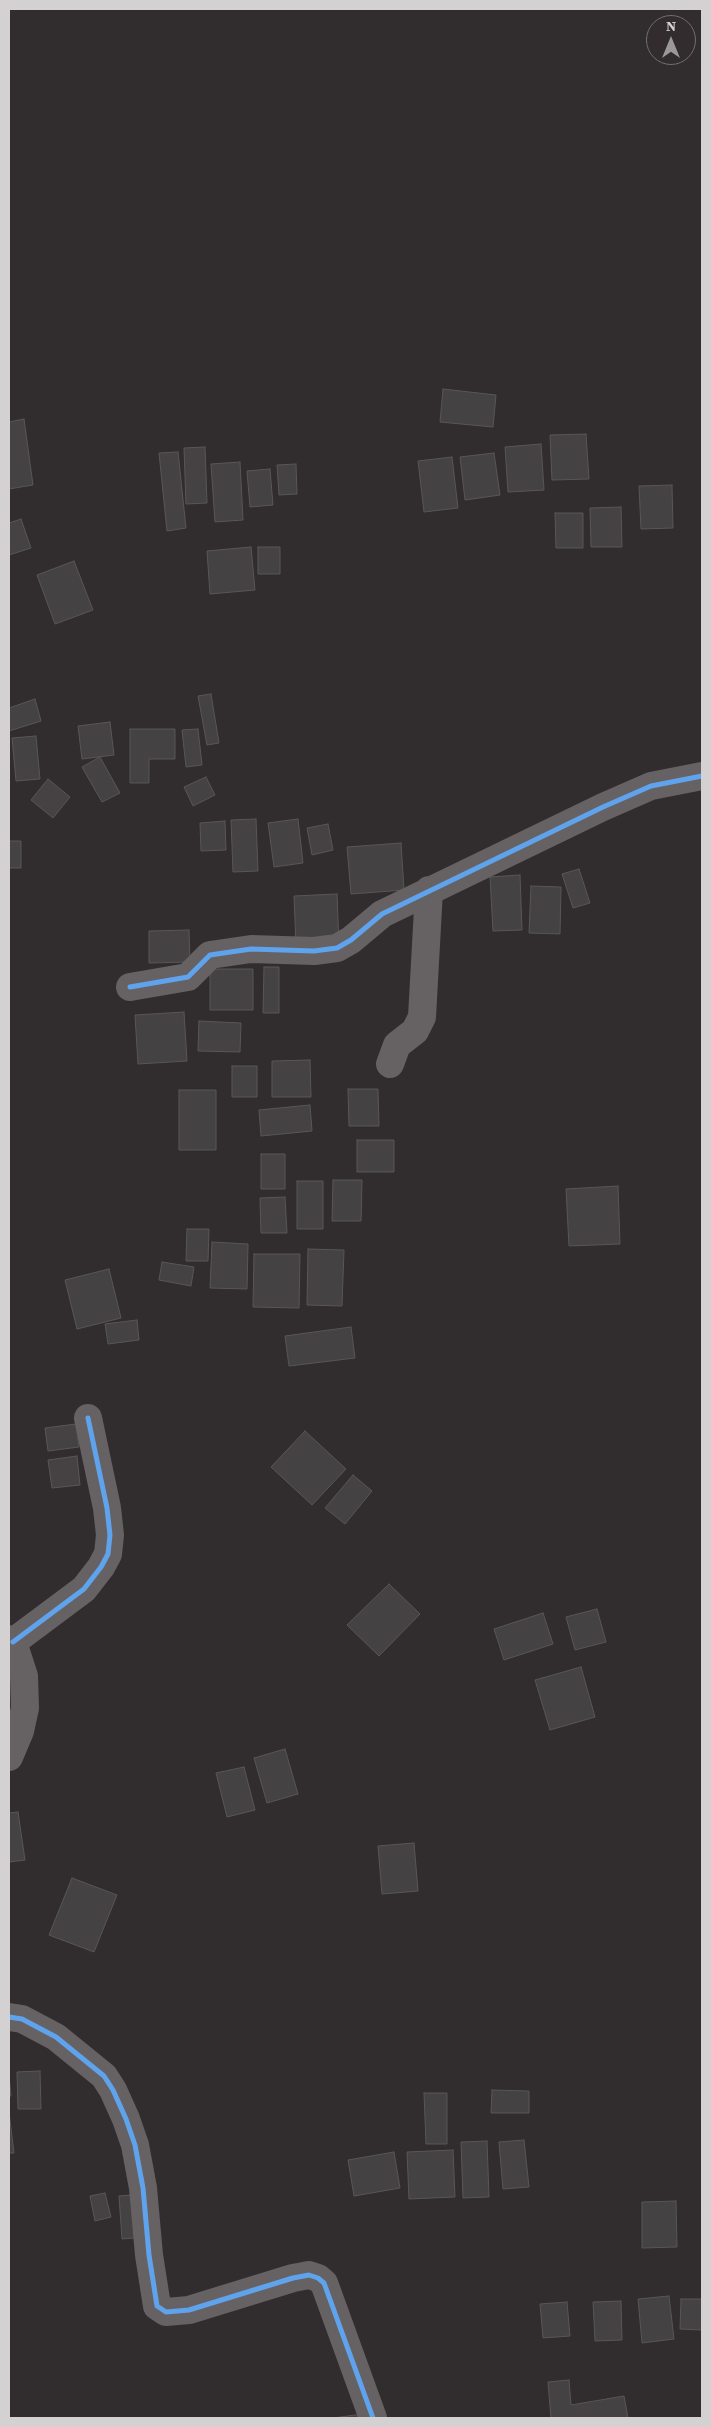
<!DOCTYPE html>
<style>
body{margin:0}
#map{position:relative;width:711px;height:2427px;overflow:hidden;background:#312d2f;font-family:"Source Serif 4",serif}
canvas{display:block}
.frame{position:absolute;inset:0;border:10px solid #d4d1d2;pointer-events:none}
.north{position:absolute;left:646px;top:15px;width:50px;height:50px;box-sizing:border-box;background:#322c2e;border:1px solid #736e70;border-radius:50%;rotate:0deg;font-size:14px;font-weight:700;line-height:20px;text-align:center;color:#d4d1d2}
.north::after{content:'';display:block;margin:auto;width:18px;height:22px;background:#9b9899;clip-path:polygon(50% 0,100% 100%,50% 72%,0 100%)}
</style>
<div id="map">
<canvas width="711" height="2427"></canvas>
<div class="frame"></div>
<div class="north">N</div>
</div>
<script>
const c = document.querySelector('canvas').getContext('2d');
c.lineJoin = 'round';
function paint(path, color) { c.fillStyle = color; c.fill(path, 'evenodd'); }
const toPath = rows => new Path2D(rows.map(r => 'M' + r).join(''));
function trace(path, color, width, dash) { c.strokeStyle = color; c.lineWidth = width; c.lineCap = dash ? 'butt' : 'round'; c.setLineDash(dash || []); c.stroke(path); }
const building = toPath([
 [443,389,496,395,493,427,440,422,443,389],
 [24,419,33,485,9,489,9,422,24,419],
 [586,434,589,479,552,480,550,435,586,434],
 [541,444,544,490,508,492,505,447,541,444],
 [205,447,207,503,186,504,184,448,205,447],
 [178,452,186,528,167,531,159,453,178,452],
 [494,453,500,495,465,500,460,457,494,453],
 [452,457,458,508,424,512,418,461,452,457],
 [240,462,243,520,215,522,211,464,240,462],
 [296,464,297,494,279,495,277,465,296,464],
 [270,469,273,505,250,507,247,471,270,469],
 [672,485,673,528,641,529,639,486,672,485],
 [621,507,622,547,591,547,590,508,621,507],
 [555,513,583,513,583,548,556,548,555,513],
 [21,519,31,548,9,555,9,523,21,519],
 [251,547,255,590,210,594,207,551,251,547],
 [258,547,280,547,280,574,258,574,258,547],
 [74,561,93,610,55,624,37,575,74,561],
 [211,694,219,743,207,745,198,696,211,694],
 [35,699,41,721,9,731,9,708,35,699],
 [110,722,114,755,82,759,78,726,110,722],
 [130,729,175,729,175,759,149,759,149,783,130,783,130,729],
 [198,729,202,765,186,767,182,730,198,729],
 [36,736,40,779,16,781,12,738,36,736],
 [100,757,120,793,102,802,82,767,100,757],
 [206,777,215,795,193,806,184,787,206,777],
 [48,779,70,797,53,818,31,800,48,779],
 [256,819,258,871,233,872,231,820,256,819],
 [298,819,303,863,274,867,268,823,298,819],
 [225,821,226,850,201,851,200,823,225,821],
 [328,824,333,850,312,855,307,828,328,824],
 [9,841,21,841,21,868,9,868,9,841],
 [401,843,404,890,351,894,347,847,401,843],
 [579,869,590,903,573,908,562,874,579,869],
 [520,875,522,930,493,931,490,877,520,875],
 [531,886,561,887,560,934,529,933,531,886],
 [337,894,339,945,296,946,294,896,337,894],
 [189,930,190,962,149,963,149,931,189,930],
 [264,967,279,967,279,1013,263,1013,264,967],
 [210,969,253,969,253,1010,210,1010,210,969],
 [184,1012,187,1061,138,1064,135,1015,184,1012],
 [199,1021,241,1023,240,1052,198,1051,199,1021],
 [310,1060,311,1097,272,1097,272,1061,310,1060],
 [232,1066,257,1066,257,1097,232,1097,232,1066],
 [348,1089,378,1089,379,1126,349,1126,348,1089],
 [179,1090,216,1090,216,1150,179,1150,179,1090],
 [310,1105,312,1131,261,1136,259,1110,310,1105],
 [357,1140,394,1140,394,1172,357,1172,357,1140],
 [261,1154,285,1154,285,1189,261,1189,261,1154],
 [333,1180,362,1180,361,1221,332,1221,333,1180],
 [297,1181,323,1181,323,1229,297,1229,297,1181],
 [618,1186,620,1244,569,1246,566,1189,618,1186],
 [285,1197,287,1233,261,1233,260,1198,285,1197],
 [187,1229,209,1229,208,1261,186,1261,187,1229],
 [212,1242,248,1244,247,1289,210,1288,212,1242],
 [308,1249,344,1250,342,1306,307,1305,308,1249],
 [254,1254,300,1254,299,1308,253,1307,254,1254],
 [162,1262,194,1267,191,1286,159,1280,162,1262],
 [109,1269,121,1318,77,1329,65,1280,109,1269],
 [137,1320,139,1340,108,1344,105,1324,137,1320],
 [351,1327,355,1358,289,1366,285,1336,351,1327],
 [76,1424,79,1447,48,1451,45,1428,76,1424],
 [305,1431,346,1469,312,1505,271,1467,305,1431],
 [77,1456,80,1485,52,1488,48,1460,77,1456],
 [353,1475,372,1491,345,1524,325,1508,353,1475],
 [389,1584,420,1614,379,1656,347,1625,389,1584],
 [597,1609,606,1642,575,1650,566,1617,597,1609],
 [543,1613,553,1644,504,1660,494,1629,543,1613],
 [581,1667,595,1717,550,1730,535,1680,581,1667],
 [285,1749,298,1794,267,1803,254,1758,285,1749],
 [244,1767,255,1810,227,1817,216,1773,244,1767],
 [18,1812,25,1860,9,1862,9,1813,18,1812],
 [414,1843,418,1891,382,1894,378,1846,414,1843],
 [72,1878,117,1895,94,1952,49,1935,72,1878],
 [40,2071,41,2109,18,2109,17,2072,40,2071],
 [9,2076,11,2096,9,2096,9,2076],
 [492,2090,529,2091,529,2113,491,2113,492,2090],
 [424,2093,447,2093,447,2144,426,2144,424,2093],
 [9,2112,14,2153,9,2153,9,2112],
 [524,2140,529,2187,503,2189,499,2142,524,2140],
 [487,2141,489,2197,463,2198,461,2142,487,2141],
 [453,2150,455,2197,409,2199,407,2152,453,2150],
 [394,2152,400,2188,354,2196,348,2160,394,2152],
 [105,2193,111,2217,95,2221,90,2196,105,2193],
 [141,2194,145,2237,122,2239,119,2196,141,2194],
 [676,2201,677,2247,642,2248,642,2202,676,2201],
 [669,2296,674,2339,642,2343,638,2299,669,2296],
 [681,2299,702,2299,702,2330,680,2329,681,2299],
 [621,2301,622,2340,595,2341,593,2302,621,2301],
 [567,2302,570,2336,543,2338,540,2304,567,2302],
 [569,2380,571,2405,624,2396,628,2418,551,2418,548,2382,569,2380],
 [370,2413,371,2418,333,2418,370,2413]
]);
const minor = toPath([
 [130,987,188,977,210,955,251,949,314,951,337,948,351,940,382,914,603,807,651,786,702,776],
 [390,1064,397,1045,415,1031,422,1017,429,890],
 [9,1639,13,1642,24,1676,25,1708,20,1731,9,1757],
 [13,1642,84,1589,101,1567,108,1554,110,1535,107,1508,88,1418],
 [9,2017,22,2019,56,2037,104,2076,113,2090,126,2119,135,2145,143,2188,149,2255,157,2306,166,2312,189,2310,293,2278,309,2275,318,2278,324,2283,373,2418]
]);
const cycleway = toPath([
 [130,987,188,977,210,955,251,949,314,951,337,948,351,940,382,914,603,807,651,786,702,776],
 [13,1642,84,1589,101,1567,108,1554,110,1535,107,1508,88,1418],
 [9,2017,22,2019,56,2037,104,2076,113,2090,126,2119,135,2145,143,2188,149,2255,157,2306,166,2312,189,2310,293,2278,309,2275,318,2278,324,2283,373,2418]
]);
paint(building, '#454243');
trace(building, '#595657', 1);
trace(minor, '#666163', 28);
trace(cycleway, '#60a3ed', 5);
</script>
